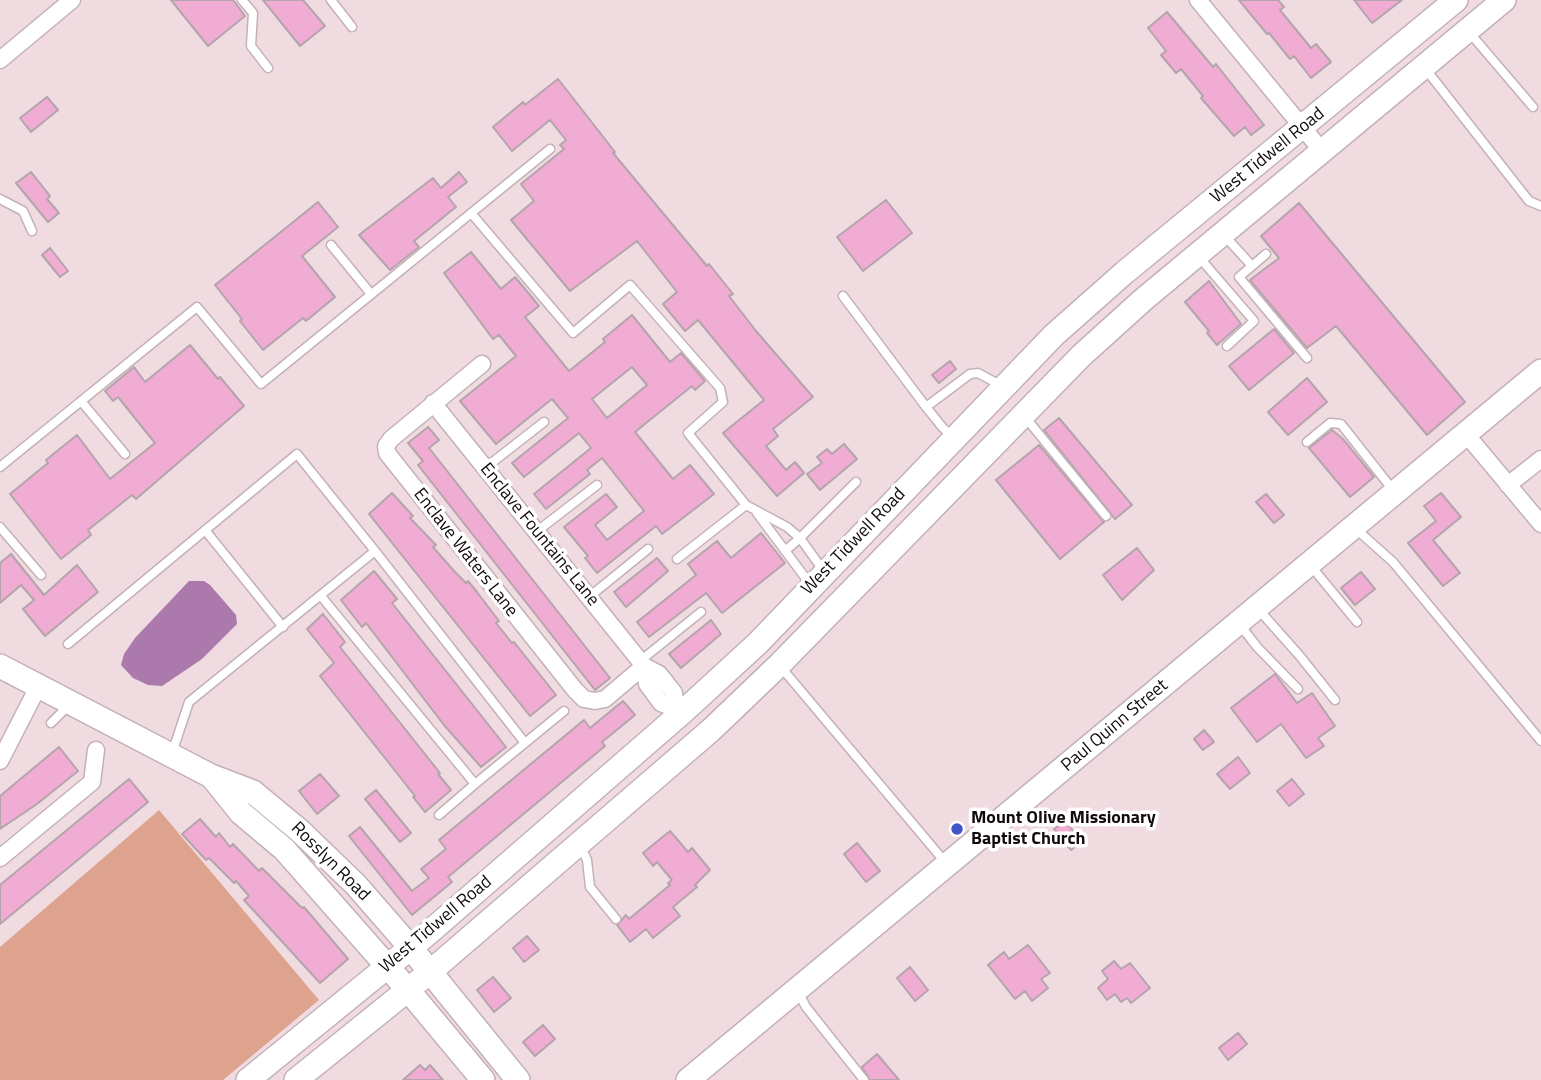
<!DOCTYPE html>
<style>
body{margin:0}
canvas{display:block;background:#efdbe0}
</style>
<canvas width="1541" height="1080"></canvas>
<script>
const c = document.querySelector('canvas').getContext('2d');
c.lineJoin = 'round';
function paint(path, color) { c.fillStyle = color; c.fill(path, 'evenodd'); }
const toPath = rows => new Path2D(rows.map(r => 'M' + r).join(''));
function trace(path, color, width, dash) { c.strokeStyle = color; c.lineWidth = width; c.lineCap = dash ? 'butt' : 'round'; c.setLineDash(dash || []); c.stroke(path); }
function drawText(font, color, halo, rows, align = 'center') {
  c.font = font + ' "Titillium Web",sans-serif'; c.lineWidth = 7; c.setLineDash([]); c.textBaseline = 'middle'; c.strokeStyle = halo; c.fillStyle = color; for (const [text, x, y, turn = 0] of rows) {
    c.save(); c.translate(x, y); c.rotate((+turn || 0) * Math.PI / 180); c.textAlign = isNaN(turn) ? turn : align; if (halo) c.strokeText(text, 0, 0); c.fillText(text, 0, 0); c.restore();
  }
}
const green = toPath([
 [159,810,319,1000,223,1080,0,1080,0,947]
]);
const water = toPath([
 [189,581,204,581,210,585,236,615,237,624,202,659,162,686,148,685,133,678,121,665,124,654,135,638]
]);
const building = toPath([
 [171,0,233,0,245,16,208,46,171,0],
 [263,0,303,0,325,26,300,46,263,0],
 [1239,0,1278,0,1284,7,1280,10,1311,48,1316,44,1331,62,1311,78,1294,56,1290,59,1269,33,1267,34,1239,0],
 [1354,0,1402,0,1372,23,1354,0],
 [1167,12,1213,67,1216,64,1264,125,1251,135,1245,127,1234,136,1201,98,1203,96,1181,69,1176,73,1161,55,1166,51,1148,28,1167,12],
 [558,79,615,152,613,153,707,266,709,264,733,294,729,296,756,331,813,397,773,429,778,436,766,446,786,470,795,462,804,473,777,496,723,433,764,400,698,320,685,331,663,304,677,292,637,241,570,291,511,220,534,201,521,184,564,149,560,145,566,140,550,120,512,151,493,127,523,102,525,105,558,79],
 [47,97,58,110,31,132,20,118,47,97],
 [31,172,50,196,47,199,59,213,48,222,16,183,31,172],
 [459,172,467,182,448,197,456,207,414,241,419,247,390,270,359,235,433,178,441,188,459,172],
 [886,200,912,233,863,271,837,237,886,200],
 [318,202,338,227,302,256,335,297,306,321,303,318,263,350,240,321,242,319,215,285,318,202],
 [1299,203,1465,402,1427,435,1336,326,1307,348,1250,280,1279,258,1261,236,1299,203],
 [50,248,68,271,60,277,42,255,50,248],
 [471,252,501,289,515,277,539,306,525,317,569,371,605,342,603,339,632,315,670,362,681,353,705,381,695,390,692,386,635,432,673,479,690,465,714,494,662,534,656,526,597,573,585,558,588,556,564,527,606,494,617,507,595,525,607,540,644,511,602,458,587,470,590,474,546,509,534,494,591,448,579,433,524,477,512,463,568,418,552,399,496,444,460,401,516,356,499,335,493,339,444,273,471,252],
 [632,367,647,385,607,418,592,399,632,367],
 [1209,281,1241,324,1217,345,1207,333,1209,331,1185,302,1209,281],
 [1274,329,1294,353,1249,390,1229,366,1274,329],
 [190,345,218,379,220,377,244,406,136,499,132,495,88,530,91,535,61,559,10,494,48,463,46,460,77,435,110,479,155,443,118,397,113,401,105,391,134,367,145,382,190,345],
 [950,361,956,369,939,383,932,375,950,361],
 [1307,378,1327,402,1288,435,1268,412,1307,378],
 [1059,418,1132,505,1115,519,1044,430,1059,418],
 [428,427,439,440,429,448,610,678,595,690,418,465,423,461,408,443,428,427],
 [1332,430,1343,439,1374,477,1350,497,1309,448,1332,430],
 [844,444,857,459,820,490,807,474,822,463,817,457,827,449,832,454,844,444],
 [1039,445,1104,522,1060,559,996,480,1039,445],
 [392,493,413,516,410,518,436,545,433,547,454,571,466,583,468,581,477,592,499,621,496,623,512,643,514,642,556,695,530,716,369,514,392,493],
 [1441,493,1461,517,1433,540,1460,573,1443,586,1408,543,1436,521,1424,506,1441,493],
 [1266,494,1284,515,1274,523,1256,502,1266,494],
 [761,533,785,563,722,613,706,593,649,637,637,622,696,575,688,564,717,541,731,558,761,533],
 [1137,548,1154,570,1122,600,1103,575,1137,548],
 [11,554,44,595,77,565,98,592,45,636,23,609,34,600,21,585,0,603,0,563,11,554],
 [657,558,668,571,626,607,614,592,657,558],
 [374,571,397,599,392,603,506,747,481,767,444,725,366,623,362,627,341,600,374,571],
 [1361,572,1375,589,1355,605,1341,588,1361,572],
 [323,614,345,642,340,647,440,773,438,774,451,790,425,812,413,797,415,796,320,676,334,663,307,629,323,614],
 [711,620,721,634,681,668,669,654,711,620],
 [1275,674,1297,703,1312,693,1335,726,1318,738,1324,746,1306,758,1281,724,1257,742,1231,708,1275,674],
 [623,701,635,715,602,742,605,746,448,877,452,882,412,915,349,836,360,827,412,891,429,878,421,869,446,849,439,840,584,720,590,728,623,701],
 [1204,730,1214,742,1203,750,1194,739,1204,730],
 [59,747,78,771,37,804,0,829,0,796,59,747],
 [1238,757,1250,773,1230,789,1217,774,1238,757],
 [320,774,339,796,317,814,299,791,320,774],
 [129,779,148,802,0,924,0,885,129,779],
 [1292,779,1304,794,1289,806,1277,791,1292,779],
 [376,790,411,833,400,842,365,799,376,790],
 [200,819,216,837,219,833,230,847,233,844,259,871,262,868,302,908,304,907,348,959,320,983,244,900,249,896,236,881,234,883,209,858,206,860,182,834,200,819],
 [1065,821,1082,842,1071,850,1054,829,1065,821],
 [670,831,688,852,692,848,710,870,695,885,697,887,673,907,680,916,653,938,646,929,630,942,617,925,626,915,629,919,670,885,668,883,672,880,657,862,653,866,643,853,670,831],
 [857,843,880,871,866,882,844,854,857,843],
 [527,936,539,950,524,962,513,948,527,936],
 [1028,945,1050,973,1041,979,1048,988,1032,1001,1025,991,1015,999,988,965,1004,952,1009,959,1028,945],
 [1114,961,1121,969,1130,963,1150,988,1131,1003,1127,998,1121,1002,1115,994,1107,1000,1098,988,1108,979,1102,971,1114,961],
 [910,967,928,990,915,1001,897,978,910,967],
 [493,977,511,998,494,1012,477,990,493,977],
 [543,1025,555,1039,535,1056,523,1042,543,1025],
 [1238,1033,1247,1044,1228,1060,1219,1048,1238,1033],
 [877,1054,899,1080,870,1080,862,1067,877,1054],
 [420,1065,425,1070,430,1065,443,1080,403,1080,420,1065]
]);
const lane = toPath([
 [242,0,253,13,251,46,268,68],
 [331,0,352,27],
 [1469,32,1533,107],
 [1424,67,1529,201,1541,206],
 [0,199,23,211,32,231],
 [471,213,573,333,630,285,720,388,723,402,688,433,746,505,787,527,800,538,823,570],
 [1224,235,1252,266,1239,277,1307,358],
 [331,245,371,294],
 [1199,257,1254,321,1227,346],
 [1252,266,1266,254],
 [843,296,926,407],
 [81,401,125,454],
 [1025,417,1106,516],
 [952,436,943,428,926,407,970,374,978,373,1002,386],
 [1307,442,1330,423,1341,424,1393,490],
 [0,467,197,307,261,384,550,149],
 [485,468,544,422],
 [757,513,810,584],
 [0,527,41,575],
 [1356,529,1393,562,1541,741],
 [205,530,283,627],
 [536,532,597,485],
 [785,551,800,538,856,482],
 [677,559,746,505],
 [1311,566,1357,622],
 [589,597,648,549],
 [1259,610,1299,655,1335,700],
 [1240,625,1258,648,1298,689],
 [68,644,297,454,375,551],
 [640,661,701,612],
 [780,666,945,862],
 [51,723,69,705],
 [525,743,564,711],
 [172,753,189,702,375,551,525,743,475,784,321,596],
 [439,815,475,784],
 [581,847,587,860,590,887,616,919],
 [798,992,806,1007,864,1080]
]);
const street = toPath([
 [1198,0,1322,151],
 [0,60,72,0],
 [482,364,391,439,386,446,387,453,575,690,584,699,595,701,605,699,644,666],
 [433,403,644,666,659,674,667,684,674,693,676,709],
 [1466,434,1541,524],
 [1508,485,1541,459],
 [644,666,647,684,661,703,676,709,680,714],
 [0,761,38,687],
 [0,858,92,782,96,750]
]);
const secondary = toPath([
 [0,666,211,776,253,792,300,831,356,885,410,947,518,1080],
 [213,778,241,813,284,849,408,990,483,1080],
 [248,1080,425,936,685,710,758,643,1054,335,1124,273,1456,0],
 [296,1080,430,972,711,730,779,665,1082,355,1144,299,1504,0],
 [688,1080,1541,371]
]);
const markers = [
 [957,829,7,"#3f55c8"]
];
const streetNames = [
 ["West Tidwell Road",1268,156,-39],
 ["Enclave Fountains Lane",539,535,51],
 ["West Tidwell Road",854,542,-46],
 ["Enclave Waters Lane",465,553,52],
 ["Paul Quinn Street",1115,726,-40],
 ["Rosslyn Road",330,862,45],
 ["West Tidwell Road",436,925,-40]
];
const poiNames = [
 ["Mount Olive Missionary",971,819],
 ["Baptist Church",971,840]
];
paint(green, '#dea38e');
paint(water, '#ab79ac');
paint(building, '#f0acd2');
trace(building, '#b4a4ac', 2);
trace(lane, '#c4b1b5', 11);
trace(street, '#c4b1b5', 19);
trace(secondary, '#c4b1b5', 26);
trace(lane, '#fff', 8);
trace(street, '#fff', 16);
trace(secondary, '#fff', 23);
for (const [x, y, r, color] of markers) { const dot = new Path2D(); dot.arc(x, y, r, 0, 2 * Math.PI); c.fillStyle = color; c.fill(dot); trace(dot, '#fff', 2.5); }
drawText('18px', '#120b0d', '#fff', streetNames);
drawText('bold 18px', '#120b0d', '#fff', poiNames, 'left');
</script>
